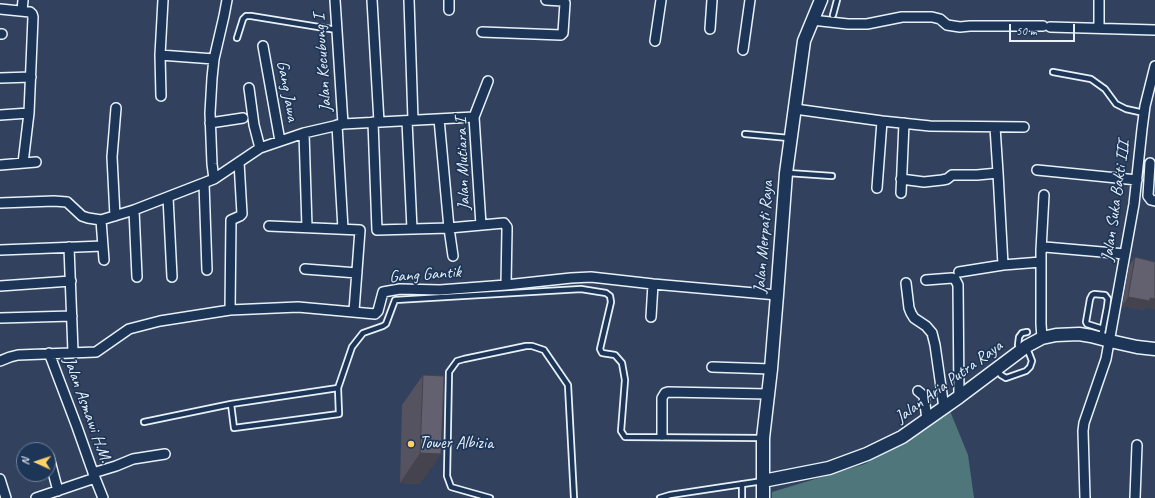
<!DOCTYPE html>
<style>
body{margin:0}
#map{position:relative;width:1155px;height:498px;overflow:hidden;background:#32425e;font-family:Caveat,sans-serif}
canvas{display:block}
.north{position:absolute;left:16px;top:442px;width:40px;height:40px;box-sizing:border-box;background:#1d3557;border:1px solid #6e8097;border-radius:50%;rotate:273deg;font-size:11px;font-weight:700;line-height:16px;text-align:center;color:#e8f1f8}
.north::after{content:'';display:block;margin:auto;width:14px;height:18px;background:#ffd166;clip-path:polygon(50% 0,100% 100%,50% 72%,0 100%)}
.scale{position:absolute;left:1009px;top:24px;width:66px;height:18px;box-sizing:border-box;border:2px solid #e8f1f8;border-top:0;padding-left:5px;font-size:12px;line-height:14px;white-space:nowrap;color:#e8f1f8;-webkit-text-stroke:3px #1d3557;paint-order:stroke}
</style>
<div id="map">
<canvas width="1155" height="498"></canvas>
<div class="north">N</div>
<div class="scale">50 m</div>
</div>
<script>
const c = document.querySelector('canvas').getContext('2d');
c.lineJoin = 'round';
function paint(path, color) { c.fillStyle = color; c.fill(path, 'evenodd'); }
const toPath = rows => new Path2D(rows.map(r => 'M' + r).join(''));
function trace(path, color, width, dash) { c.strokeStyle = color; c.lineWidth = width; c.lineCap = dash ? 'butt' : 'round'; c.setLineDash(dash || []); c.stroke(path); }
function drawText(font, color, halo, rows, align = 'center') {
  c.font = font + ' Caveat,sans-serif'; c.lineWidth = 3.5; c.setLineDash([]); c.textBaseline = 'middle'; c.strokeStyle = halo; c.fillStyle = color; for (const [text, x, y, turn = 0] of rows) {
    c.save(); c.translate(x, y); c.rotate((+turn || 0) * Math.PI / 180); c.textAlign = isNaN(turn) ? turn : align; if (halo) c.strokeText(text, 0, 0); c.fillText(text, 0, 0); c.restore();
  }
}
const green = toPath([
 [950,411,968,455,974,498,772,498,772,492,865,464]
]);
const lane = toPath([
 [833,15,837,0],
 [237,38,243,19,246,16,251,16,337,30],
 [1053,72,1091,79,1105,89,1116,104,1126,109,1144,113],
 [745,134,789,138],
 [788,173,832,176],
 [1101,338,1102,333,1107,307,1108,299,1105,295,1094,294,1092,295,1090,299,1086,322,1087,324,1103,329],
 [1020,350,1018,345,1019,337,1022,333,1027,332],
 [997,369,1001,375,1006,378,1026,371,1030,367,1032,361,1027,348],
 [231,404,234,428,339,414,338,388],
 [144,422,231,404,338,388,352,347,363,333,383,326,386,324,395,300,581,289,606,293,610,296,611,302,600,349,602,353,615,355,622,363,625,380,621,431,625,437,762,438],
 [490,498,451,487,447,476,449,372,457,361,464,359,526,346,532,346,544,350,568,385,574,498],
 [660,498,670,495,763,481],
 [742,498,742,484]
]);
const street = toPath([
 [335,0,343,124],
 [372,0,379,122],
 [409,0,413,120],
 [0,9,30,12,32,14,33,17,29,113,23,163],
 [449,10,449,0],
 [22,11,23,0],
 [812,20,848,24,867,24,902,17,932,17,940,19,947,25,960,27,970,26,1043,26],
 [1050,27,1155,30],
 [1099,28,1099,0],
 [710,29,712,0],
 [482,32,561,35,563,33,565,3,562,1,546,0],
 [0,34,2,34],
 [655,41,661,0],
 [263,46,280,141],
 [743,50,750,0],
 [160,55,214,59],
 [0,78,31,77],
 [249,88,254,125,260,148],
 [161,96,160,55,163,0],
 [795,109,882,121,930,126,1024,127],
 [0,115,29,113],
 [439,119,449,228,453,256],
 [407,121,412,229],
 [373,122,377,230,449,228,504,223,507,227,507,230,506,285],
 [210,123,243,118],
 [337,125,343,229],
 [995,127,998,173,1003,265],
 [304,133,307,227],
 [1150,163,1148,196,1151,200,1155,201],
 [0,165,36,162],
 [1037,170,1137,180],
 [214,179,212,164,210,113,212,78,214,59,224,16,227,0],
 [901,179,924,182,942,180,947,179,952,175,977,175,998,173],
 [204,183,207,270],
 [877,188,882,121],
 [901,193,904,123],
 [168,197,172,277],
 [0,203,54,201,67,202,82,216,88,218,101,220,134,210,214,179,260,148,304,133,343,124,474,117],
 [134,210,137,277],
 [115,216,112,157,116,108],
 [101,220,104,260],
 [481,225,474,117,488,81],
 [269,226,360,230,354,311],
 [69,247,73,352],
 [0,250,103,246],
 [1041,250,1044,195],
 [1041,262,1041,324,1042,338],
 [305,269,357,273],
 [959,272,1003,265,1041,262,1041,250,1045,247,1125,254],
 [926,280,952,278,955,279,958,285,959,397],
 [906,283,909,308,911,313,914,318,926,326,932,333,935,345,944,408],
 [0,286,71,281],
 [230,310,231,220,240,216,242,214,239,162],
 [651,317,653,284],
 [0,318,72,316],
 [49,353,77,427,95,478,103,498],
 [0,361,10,357,18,355,96,352,129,329,160,321,230,310,298,307,375,314,378,311,383,292,400,289,440,290,506,285,571,278,591,277,653,284,777,295],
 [712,367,771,369],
 [918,391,924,396,927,420],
 [662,435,662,398,665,393,668,392,768,394],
 [49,457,58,491],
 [93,473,116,466,133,459,165,454],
 [0,479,6,498],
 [36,498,95,478],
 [1085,498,1083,431,1084,423,1106,359,1134,204,1142,129,1145,106,1155,66],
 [1135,498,1137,445]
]);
const secondary = toPath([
 [763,481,829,468,867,454,902,437,959,397,1027,346,1042,338,1056,335,1079,334,1091,336,1110,341,1137,347,1155,349],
 [763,498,763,438,771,369,777,295,786,173,804,41,821,0]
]);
const wall = toPath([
 [1135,257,1155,262,1155,309,1146,307,1143,310,1122,306,1129,266],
 [423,375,420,484,400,483,402,405]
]);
const shadedWall = toPath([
 [1128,297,1150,298,1155,299,1155,309,1146,307,1143,310,1122,306],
 [420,453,441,454,420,484,400,483]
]);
const building = toPath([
 [1135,257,1155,262,1155,299,1150,298,1150,301,1128,297,1135,257],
 [423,375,444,376,441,454,420,453,423,375]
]);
const markers = [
 [411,444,4,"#ffd166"]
];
const streetNames = [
 ["Jalan Kecubung I",323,63,-94],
 ["Gang Jawa",287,91,80],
 ["Jalan Mutiara I",463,164,-92],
 ["Jalan Suka Bakti III",1116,201,-82],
 ["Jalan Merpati Raya",764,237,-86],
 ["Gang Gantik",425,275,-4],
 ["Jalan Aria Putra Raya",949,382,-36],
 ["Jalan Asmawi H.M.",87,410,70]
];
const poiNames = [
 ["Tower Albizia",419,444]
];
paint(green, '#4f777b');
trace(lane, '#e8f1f8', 8);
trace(street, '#e8f1f8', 12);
trace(secondary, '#e8f1f8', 15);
trace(lane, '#1d3557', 4.5);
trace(street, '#1d3557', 9);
trace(secondary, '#1d3557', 12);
paint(wall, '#55535f');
paint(shadedWall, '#45434e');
paint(building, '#63606f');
trace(building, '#45434e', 1);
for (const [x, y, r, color] of markers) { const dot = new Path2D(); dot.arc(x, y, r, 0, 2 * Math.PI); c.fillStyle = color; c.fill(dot); trace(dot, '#1d3557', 1.5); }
drawText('17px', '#e8f1f8', '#1d3557', streetNames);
drawText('17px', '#e8f1f8', '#1d3557', poiNames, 'left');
</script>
